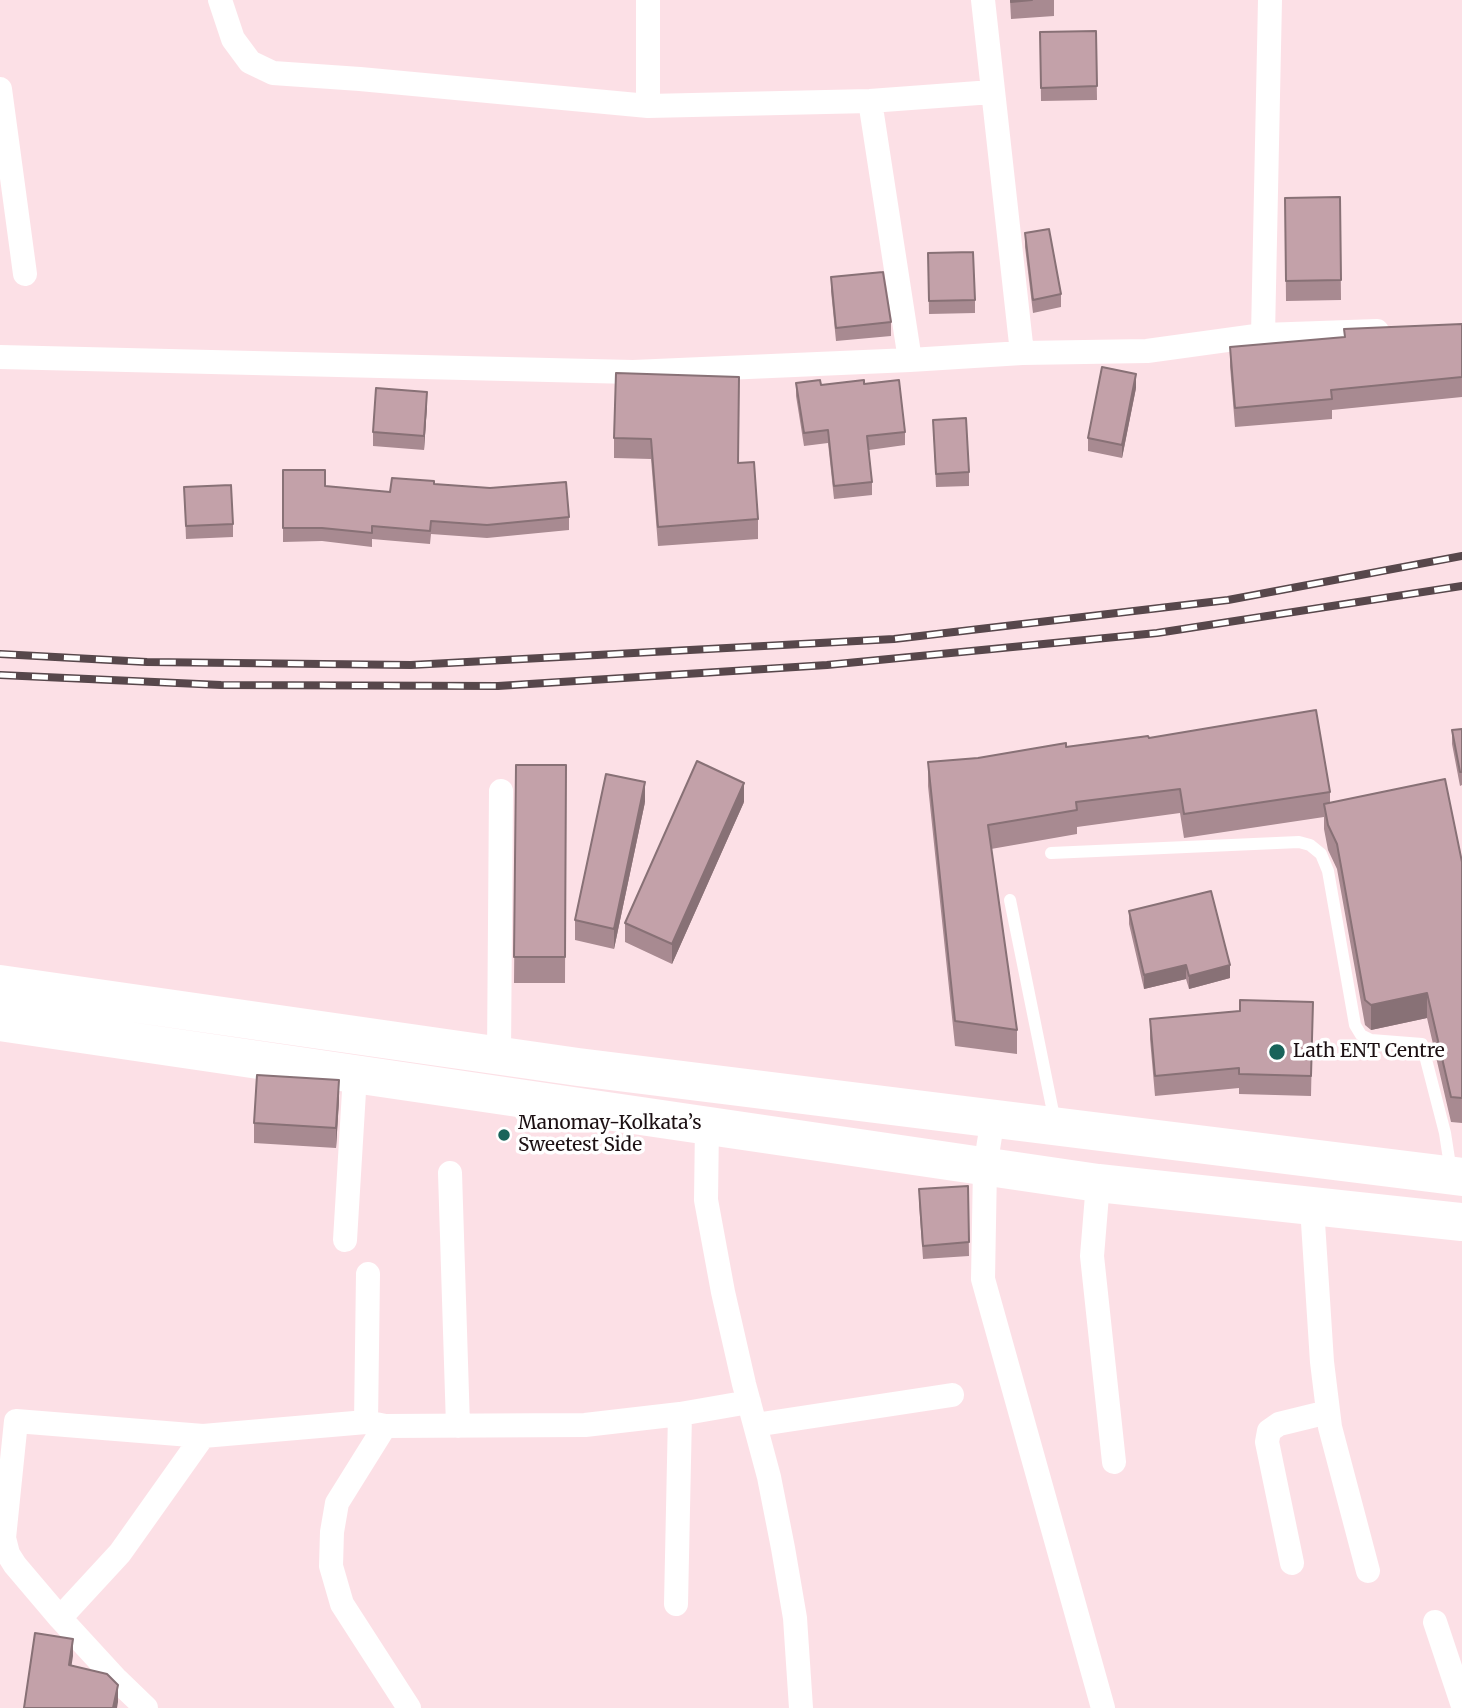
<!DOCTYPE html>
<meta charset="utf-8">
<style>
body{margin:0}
canvas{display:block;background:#fce0e6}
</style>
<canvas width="1462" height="1708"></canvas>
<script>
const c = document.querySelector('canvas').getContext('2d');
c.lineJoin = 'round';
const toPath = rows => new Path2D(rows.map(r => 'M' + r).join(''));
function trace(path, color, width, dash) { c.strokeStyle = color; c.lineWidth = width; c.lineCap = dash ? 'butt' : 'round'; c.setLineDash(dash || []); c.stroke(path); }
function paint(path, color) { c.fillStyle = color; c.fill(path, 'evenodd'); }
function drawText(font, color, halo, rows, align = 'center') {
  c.font = font + ' Merriweather,serif'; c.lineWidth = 7; c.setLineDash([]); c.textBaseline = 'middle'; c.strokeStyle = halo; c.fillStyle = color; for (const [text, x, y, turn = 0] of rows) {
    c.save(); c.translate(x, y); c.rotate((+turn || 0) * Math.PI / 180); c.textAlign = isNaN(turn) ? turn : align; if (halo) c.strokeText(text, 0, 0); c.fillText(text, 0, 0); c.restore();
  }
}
const lane = toPath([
 [1051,853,1299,842,1310,845,1321,854,1328,871,1355,1025,1361,1035,1371,1040,1422,1044,1445,1133,1451,1172],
 [1010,900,1055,1122]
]);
const street = toPath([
 [220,0,233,39,250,62,273,73,360,79,648,106,870,101,992,92],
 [648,0,648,106],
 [983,0,1022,353],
 [0,89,25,274],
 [870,101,910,360],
 [1263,335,1270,0],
 [0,357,633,372,910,360,1022,353,1147,351,1263,335,1377,331],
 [499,1054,501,791],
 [993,1118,985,1167,983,1279,1103,1708],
 [707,1125,706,1200,723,1292,744,1384,769,1477,783,1548,795,1618,801,1708],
 [450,1173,458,1426],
 [1098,1183,1092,1256,1114,1462],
 [1312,1207,1322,1362,1330,1427,1368,1571],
 [345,1240,355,1075],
 [366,1422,368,1274],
 [755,1425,952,1395],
 [1292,1563,1267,1442,1269,1431,1279,1424,1328,1412],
 [676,1604,680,1414],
 [60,1618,15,1565,8,1554,4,1538,16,1421,203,1436,366,1422,385,1426],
 [1435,1622,1462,1703],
 [146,1708,117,1680,60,1618,120,1553,203,1436],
 [409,1708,342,1604,331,1566,332,1532,337,1503,385,1426,585,1425,680,1414,749,1402]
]);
const primary = toPath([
 [0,984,578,1067,1462,1177],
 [0,1022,1098,1183,1462,1222]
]);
const rail = toPath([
 [0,654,147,662,411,665,894,639,1228,600,1462,556],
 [0,675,221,685,498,686,827,665,1157,633,1462,586]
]);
const wall = toPath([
 [1010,0,1054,0,1054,16,1011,19],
 [1096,31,1097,100,1041,101,1040,32],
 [1340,197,1341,300,1286,301,1285,198],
 [1025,233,1061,294,1061,307,1033,313,1025,247],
 [928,253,975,300,975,313,929,314],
 [831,277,891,322,891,336,836,341,831,291],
 [1462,324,1462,397,1332,410,1332,419,1235,427,1230,366,1230,347,1344,337,1344,329],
 [739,377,738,463,758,519,758,539,658,546,651,459,614,458,614,438],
 [796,383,821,385,864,384,905,432,905,445,869,450,872,482,872,495,834,499,828,443,804,446,796,396],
 [1136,388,1122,458,1088,451,1088,438],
 [427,405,424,450,373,446,373,432],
 [933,420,969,472,969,486,936,487],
 [283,470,325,486,390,492,434,485,569,517,569,530,487,538,431,534,430,544,372,539,372,547,322,541,283,542],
 [184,487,233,524,233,537,186,539],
 [1462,729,1462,785,1460,786,1452,744,1452,730],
 [1149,738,1330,792,1330,803,1462,862,1462,1123,1451,1122,1427,1018,1371,1030,1365,1025,1337,869,1328,850,1324,829,1324,817,1184,838,1180,813,1077,827,1077,834,991,849,1017,1030,1017,1054,955,1046,928,786,928,762,978,758,1066,747],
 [516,765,566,765,565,983,514,983],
 [645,802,614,949,575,940,575,920],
 [744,802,672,964,625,942,625,923],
 [1129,911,1230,978,1189,989,1186,979,1144,989,1129,924],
 [1313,1002,1311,1096,1239,1094,1239,1088,1155,1096,1150,1039,1150,1019,1240,1011],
 [339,1100,336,1148,254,1143,254,1123],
 [968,1186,969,1256,923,1259,919,1203,919,1189]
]);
const shadedWall = toPath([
 [1136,374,1136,388,1122,458,1122,445],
 [427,392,427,405,424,450,424,436],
 [645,782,645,802,614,949,614,929],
 [744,783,744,802,672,964,672,944],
 [1186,965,1186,979,1144,989,1144,975],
 [1230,965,1230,978,1189,989,1189,976],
 [1427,993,1427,1018,1371,1030,1371,1005],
 [339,1080,339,1100,336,1148,336,1128],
 [73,1639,73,1656,69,1682,69,1665],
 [118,1685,118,1702,117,1708,113,1708]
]);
const building = toPath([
 [1011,0,1032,0,1011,2,1011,0],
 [1096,31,1097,86,1041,88,1040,32,1096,31],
 [1340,197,1341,280,1286,281,1285,198,1340,197],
 [1049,229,1061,294,1033,300,1025,233,1049,229],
 [973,252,975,300,929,301,928,253,973,252],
 [883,272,891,322,836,328,831,277,883,272],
 [1462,324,1462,377,1331,390,1332,399,1235,408,1230,347,1345,337,1344,329,1462,324],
 [1102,367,1136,374,1122,445,1088,438,1102,367],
 [616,373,739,377,738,463,754,462,758,519,658,527,651,439,614,438,616,373],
 [820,380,821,385,864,380,864,384,899,380,905,432,867,436,872,482,834,486,828,430,804,433,796,383,820,380],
 [376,388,427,392,424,436,373,432,376,388],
 [966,418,969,472,936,474,933,420,966,418],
 [283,470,325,470,325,486,390,492,392,478,434,481,434,484,490,488,566,482,569,517,487,525,431,521,430,531,372,526,372,533,322,528,283,528,283,470],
 [231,485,233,524,186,526,184,487,231,485],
 [1316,710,1330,792,1184,814,1180,789,1076,802,1077,810,988,825,1017,1030,955,1021,928,762,978,758,1066,743,1066,747,1148,736,1149,738,1316,710],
 [1462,729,1462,772,1460,772,1452,730,1462,729],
 [697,761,744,783,672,944,625,923,697,761],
 [516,765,566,765,565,957,514,957,516,765],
 [606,774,645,782,614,929,575,920,606,774],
 [1445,779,1462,862,1462,1098,1451,1097,1427,993,1371,1005,1365,1000,1337,844,1328,825,1324,804,1445,779],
 [1211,891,1230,965,1189,976,1186,965,1144,975,1129,911,1211,891],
 [1240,1000,1313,1002,1311,1076,1239,1074,1239,1068,1155,1076,1150,1019,1240,1011,1240,1000],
 [257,1075,339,1080,336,1128,254,1123,257,1075],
 [968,1186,969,1242,923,1246,919,1189,968,1186],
 [35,1633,73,1639,69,1665,107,1674,118,1685,113,1708,24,1708,35,1633]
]);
const markers = [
 [1277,1052,9,"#18635a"],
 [504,1135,7,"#18635a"]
];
const poiNames = [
 ["Lath ENT Centre",1293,1052],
 ["Manomay-Kolkata’s",518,1124],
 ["Sweetest Side",518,1146]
];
trace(lane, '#fff', 12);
trace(street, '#fff', 24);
trace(primary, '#fff', 38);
trace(rail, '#57474b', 8);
trace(rail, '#fff', 5, [16]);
paint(wall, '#a88a91');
paint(shadedWall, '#887176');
paint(building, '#c3a1a9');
trace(building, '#887176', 2);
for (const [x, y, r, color] of markers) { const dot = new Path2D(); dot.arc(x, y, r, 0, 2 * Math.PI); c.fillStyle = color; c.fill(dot); trace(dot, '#fff', 2.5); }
drawText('19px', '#1c1013', '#fff', poiNames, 'left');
</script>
